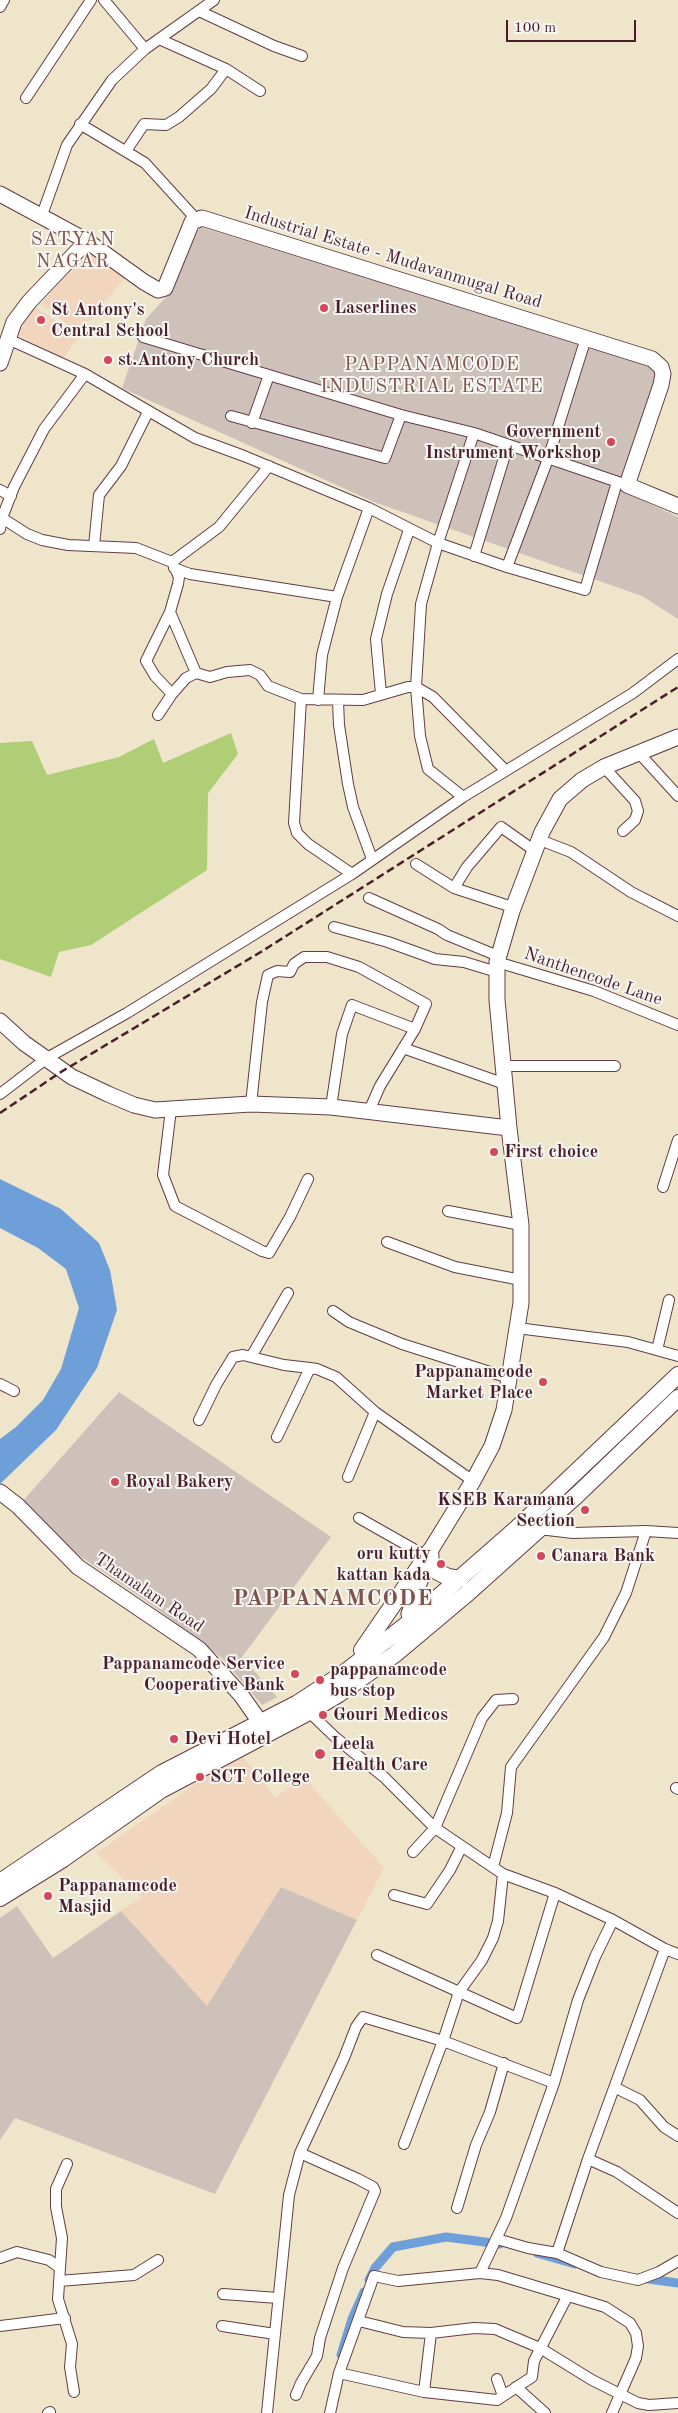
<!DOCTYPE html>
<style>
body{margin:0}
#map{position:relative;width:678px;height:2413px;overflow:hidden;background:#eee5cb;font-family:"Old Standard TT",serif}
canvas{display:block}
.scale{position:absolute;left:506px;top:20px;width:130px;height:22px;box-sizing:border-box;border:2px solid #4a1f2b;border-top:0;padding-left:6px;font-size:15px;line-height:18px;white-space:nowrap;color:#4a1f2b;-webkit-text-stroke:4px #f6f6f2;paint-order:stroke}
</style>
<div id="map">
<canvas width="678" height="2413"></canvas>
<div class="scale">100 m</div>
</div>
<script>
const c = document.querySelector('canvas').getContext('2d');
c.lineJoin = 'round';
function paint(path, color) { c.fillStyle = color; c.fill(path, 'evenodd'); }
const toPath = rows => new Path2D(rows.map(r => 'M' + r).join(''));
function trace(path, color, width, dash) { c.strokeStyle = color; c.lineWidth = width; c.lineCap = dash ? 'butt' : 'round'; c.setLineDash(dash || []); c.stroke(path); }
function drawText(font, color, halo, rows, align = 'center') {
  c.font = font + ' "Old Standard TT",serif'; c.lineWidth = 4; c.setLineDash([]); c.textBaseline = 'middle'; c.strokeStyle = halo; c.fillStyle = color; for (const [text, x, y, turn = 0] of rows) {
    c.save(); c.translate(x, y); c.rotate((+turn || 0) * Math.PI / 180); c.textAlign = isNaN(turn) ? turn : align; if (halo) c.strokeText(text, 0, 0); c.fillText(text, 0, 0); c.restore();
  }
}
const built = toPath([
 [89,249,125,278,79,333,41,304],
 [35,307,79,336,62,360,17,334],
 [240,1753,275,1798,304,1777,384,1868,357,1920,281,1887,207,2006,121,1911,142,1897,96,1853]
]);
const industrial = toPath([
 [200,227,649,364,656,375,620,490,678,517,678,619,642,596,374,502,122,388,146,319,165,298],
 [119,1392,331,1537,242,1657,277,1697,262,1705,222,1658,149,1603,74,1552,22,1502],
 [281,1887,357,1920,215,2194,15,2118,0,2140,0,1918,17,1906,53,1958,121,1911,207,2006]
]);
const green = toPath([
 [231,733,238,754,208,793,207,870,91,945,59,952,51,977,0,959,0,743,32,741,47,775,119,757,154,739,163,763]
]);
const water = toPath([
 [0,1179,61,1209,99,1243,110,1270,117,1310,97,1368,56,1430,0,1484,0,1439,16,1427,43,1400,61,1369,79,1308,66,1269,38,1248,0,1228]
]);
const canal = toPath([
 [537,2253,575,2264],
 [641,2278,678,2283],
 [369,2280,375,2268,393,2247,446,2237,500,2244],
 [341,2355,352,2319,364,2292]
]);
const street = toPath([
 [104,0,145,49],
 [0,7,4,0],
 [199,11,274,46,302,56],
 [159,39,226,69,260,91],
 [26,98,91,0],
 [80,124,145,163,196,219],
 [126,151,144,124,166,125,179,117,211,89,226,69],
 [42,215,67,145,112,80,145,49,214,0],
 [143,337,401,415,474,433,621,483],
 [8,339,85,374,195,438,244,456,369,508,438,543,507,567,585,590,617,482],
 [231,416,385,458,401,415],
 [252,423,269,375],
 [0,490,11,496],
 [2,518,27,534,42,540,68,545,136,548,172,562,179,577,178,584,170,612,146,661,155,676,172,694],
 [0,529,2,518,14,487,44,429,85,374],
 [94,546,99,495,121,466,148,412],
 [474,556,508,445],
 [172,562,219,527,269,466],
 [507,567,548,459,586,338],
 [174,568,190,574,337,597],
 [170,612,196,673],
 [381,694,376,639,387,594,409,530],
 [301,699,294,823,297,833,308,844,352,874],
 [318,700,322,655,337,597,369,508],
 [338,701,339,725,348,784,353,807,372,859],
 [158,715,172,694,186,678,196,673,210,677,227,672,250,670,260,675,268,686,301,699,363,700,408,687,416,687,433,697,505,770],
 [638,752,678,796],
 [604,767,635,801,638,811,635,820,623,831],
 [463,797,428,769,420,736,416,687,421,604,438,543,474,433],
 [540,840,571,852,631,892,678,916],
 [416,864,454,888,506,905],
 [454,888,467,867,501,827,535,851],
 [369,898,438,929,447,935,498,956],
 [334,927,388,942,435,959,464,962,497,972],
 [497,962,594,991,678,1025],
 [403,1048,505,1084],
 [504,1066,615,1066],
 [0,1094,47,1058,127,1013,352,874,463,797,633,693,678,659],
 [251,1104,262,1002,268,975,277,971,290,972,294,964,304,957,327,957,359,967,426,1004,415,1029,380,1086,369,1111],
 [331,1107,342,1034,352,1005,415,1029],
 [171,1109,163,1175,175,1206,262,1251,269,1253,290,1217,308,1179],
 [663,1187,678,1140],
 [448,1211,521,1225],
 [387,1242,455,1267,521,1280],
 [333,1311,349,1322,402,1344,509,1378],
 [517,1328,628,1342,678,1356],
 [657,1350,669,1300],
 [251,1357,288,1293],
 [0,1384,14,1391],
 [199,1420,216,1385,233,1357,243,1355,284,1365,310,1368],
 [277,1437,310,1368,317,1369,336,1377,375,1412],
 [348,1477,375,1412,473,1481],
 [359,1518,426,1556],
 [539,1529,573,1533,646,1531,678,1533],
 [309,1712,336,1738,384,1777,435,1828,503,1874,555,1893,613,1920,665,1949,678,1954],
 [676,1788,678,1789],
 [413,1852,435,1828,482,1718,496,1700,513,1699],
 [493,1867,507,1813,511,1767,604,1637,626,1593,646,1531],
 [503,1874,498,1921,493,1938,482,1960,459,1992,443,2041,554,2083],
 [394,1895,427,1904,450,1870,462,1846],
 [665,1949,588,2159,617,2172,678,2213],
 [377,1955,517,2018,555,1893],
 [616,2088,640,2100,664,2127,678,2136],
 [457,2208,476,2145,490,2112,504,2063],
 [497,2239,528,2248,557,2253,601,2272,638,2280,659,2272,678,2261],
 [557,2253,588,2159],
 [0,2258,17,2252,49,2260,60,2268,58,2299,72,2344,70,2367,74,2392],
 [60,2268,62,2238,56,2207,56,2189,67,2164],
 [59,2281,134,2275,158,2260],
 [223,2294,278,2298],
 [359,2321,403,2332,431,2333,474,2328,495,2329,540,2348,592,2380,638,2403,649,2405,678,2403],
 [0,2326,65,2318],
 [222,2326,275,2334],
 [431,2333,424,2392,497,2400,503,2396,497,2379],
 [339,2373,424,2392],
 [516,2387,545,2413],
 [296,2395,301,2383,317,2356,320,2338,343,2268,375,2191,373,2187,358,2179,300,2153],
 [503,2396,532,2377,534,2361,567,2297],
 [48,2413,50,2412],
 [267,2413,289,2195,300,2153,344,2058,356,2027,363,2017,443,2041,404,2144],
 [330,2413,339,2373,374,2276,398,2281,480,2273],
 [612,2413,636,2358,638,2346,636,2333,630,2323,605,2307,498,2275,480,2273,506,2218,554,2083,578,2000,595,1957,613,1920]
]);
const secondary = toPath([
 [0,194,87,241,144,282,158,290,165,288,192,222,202,218,652,359,661,367,663,374,661,385,627,485,678,506],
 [0,363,14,322,29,302,87,241],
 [0,1021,24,1043,72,1077,108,1094,134,1105,155,1110,251,1104,331,1107,509,1128],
 [0,1492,18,1506,78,1567,199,1649,241,1695,267,1732],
 [415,1629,409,1614,430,1551,473,1481,492,1446,504,1410,521,1303,521,1225,509,1128,497,1000,497,962,512,911,542,832,560,799,582,780,604,767,678,737]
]);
const primary = toPath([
 [430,1551,431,1564,438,1572,448,1577,460,1579],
 [362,1650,430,1551],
 [0,1882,162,1773,298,1703,344,1673,411,1621,516,1529,678,1375],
 [0,1898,63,1859,161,1790,309,1712,339,1694,394,1655,469,1592,577,1495,678,1398]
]);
const rail = toPath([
 [0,1113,61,1072,264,950,678,687]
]);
const markers = [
 [324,308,5,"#d1495b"],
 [41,320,5,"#d1495b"],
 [108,360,5,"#d1495b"],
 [611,442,5,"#d1495b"],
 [494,1152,5,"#d1495b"],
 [543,1382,5,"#d1495b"],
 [115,1482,5,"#d1495b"],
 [585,1510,5,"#d1495b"],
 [541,1556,5,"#d1495b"],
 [441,1564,5,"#d1495b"],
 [295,1674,5,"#d1495b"],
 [320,1680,5,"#d1495b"],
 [323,1715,5,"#d1495b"],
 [174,1739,5,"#d1495b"],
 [320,1754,6,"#d1495b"],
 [200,1777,5,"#d1495b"],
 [48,1896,5,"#d1495b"]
];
const streetNames = [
 ["Industrial Estate - Mudavanmugal Road",393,258,17],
 ["Nanthencode Lane",593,977,19],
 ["Thamalam Road",149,1593,34]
];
const poiNames = [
 ["Laserlines",334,308],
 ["St Antony's",51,310],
 ["Central School",51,331],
 ["st.Antony Church",118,360],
 ["Government",601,432,"right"],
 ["Instrument Workshop",601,453,"right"],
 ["First choice",504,1152],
 ["Pappanamcode",533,1372,"right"],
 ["Market Place",533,1393,"right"],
 ["Royal Bakery",125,1482],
 ["KSEB Karamana",575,1500,"right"],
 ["Section",575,1521,"right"],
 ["oru kutty",431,1554,"right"],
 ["kattan kada",431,1575,"right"],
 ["Canara Bank",551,1556],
 ["Pappanamcode Service",285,1664,"right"],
 ["Cooperative Bank",285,1685,"right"],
 ["pappanamcode",330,1670],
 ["bus stop",330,1691],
 ["Gouri Medicos",333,1715],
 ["Devi Hotel",184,1739],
 ["Leela",331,1744],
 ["Health Care",331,1765],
 ["SCT College",210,1777],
 ["Pappanamcode",58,1886],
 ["Masjid",58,1907]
];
const neighbourhoodNames = [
 ["SATYAN",73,240],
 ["NAGAR",73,262],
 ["PAPPANAMCODE",432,365],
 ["INDUSTRIAL ESTATE",432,387]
];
const districtNames = [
 ["PAPPANAMCODE",333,1599]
];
paint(built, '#f1d5bd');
paint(industrial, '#cec1ba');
paint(green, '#b0ce75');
paint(water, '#6e9fd8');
trace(canal, '#6e9fd8', 9);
trace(street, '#633d43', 12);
trace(secondary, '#633d43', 17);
trace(primary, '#633d43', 18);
trace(street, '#fff', 10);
trace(secondary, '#fff', 15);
trace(primary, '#fff', 16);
trace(rail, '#4a1f2b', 2.5, [8, 4]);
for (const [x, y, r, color] of markers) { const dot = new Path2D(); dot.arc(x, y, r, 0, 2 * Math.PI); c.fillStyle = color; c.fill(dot); trace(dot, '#f6f6f2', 2); }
drawText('18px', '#4a1f2b', '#f6f6f2', streetNames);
drawText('bold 18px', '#4a1f2b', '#f6f6f2', poiNames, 'left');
c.letterSpacing = '1px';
drawText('19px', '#7e534d', '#f6f6f2', neighbourhoodNames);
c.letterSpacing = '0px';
c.letterSpacing = '1px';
drawText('bold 22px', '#7e534d', '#f6f6f2', districtNames);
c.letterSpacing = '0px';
</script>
